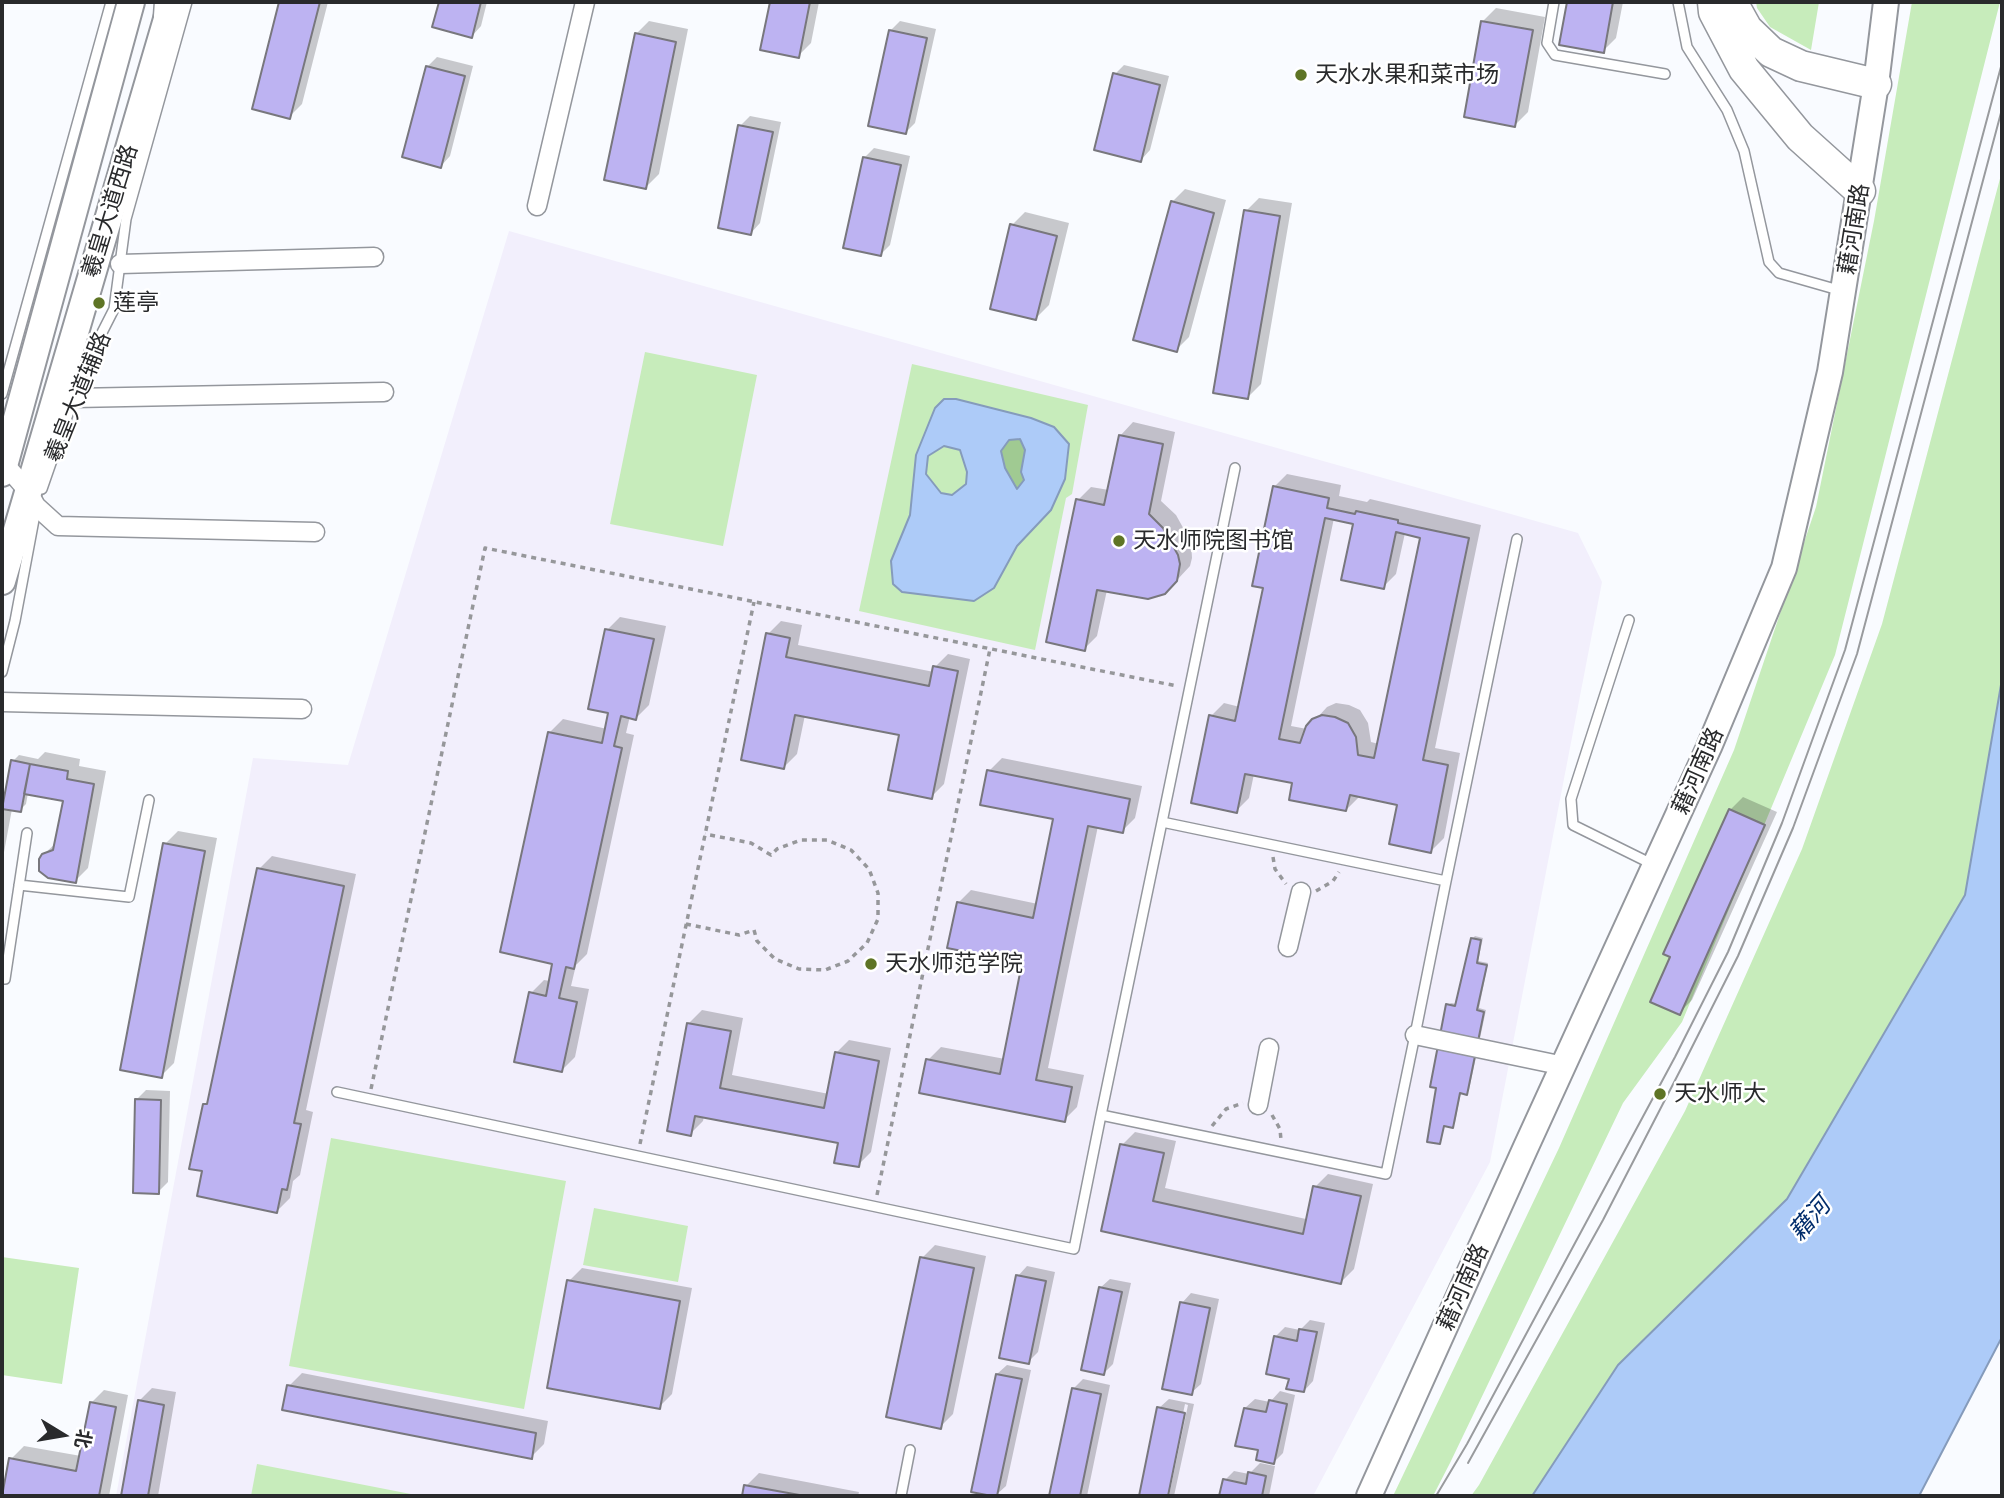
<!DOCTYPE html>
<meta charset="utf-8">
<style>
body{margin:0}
#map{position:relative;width:2004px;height:1498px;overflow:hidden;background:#f9fbff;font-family:"Asap Condensed","Noto Sans SC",sans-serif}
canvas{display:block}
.frame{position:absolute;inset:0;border:4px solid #292a2c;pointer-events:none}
.north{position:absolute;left:28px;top:1400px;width:70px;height:70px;-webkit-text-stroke:5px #fff;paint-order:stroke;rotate:101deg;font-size:19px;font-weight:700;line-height:28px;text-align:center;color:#292a2c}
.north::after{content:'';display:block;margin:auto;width:24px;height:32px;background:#292a2c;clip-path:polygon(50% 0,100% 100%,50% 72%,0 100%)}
</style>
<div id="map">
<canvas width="2004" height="1498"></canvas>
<div class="frame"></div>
<div class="north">北</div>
</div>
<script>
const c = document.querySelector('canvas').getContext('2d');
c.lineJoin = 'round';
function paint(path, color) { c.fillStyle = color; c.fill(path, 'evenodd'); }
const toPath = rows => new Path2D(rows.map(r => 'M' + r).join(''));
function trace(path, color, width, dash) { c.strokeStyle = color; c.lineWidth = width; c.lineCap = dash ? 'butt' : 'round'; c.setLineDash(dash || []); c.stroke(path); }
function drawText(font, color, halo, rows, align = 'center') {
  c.font = font + ' "Asap Condensed","Noto Sans SC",sans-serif'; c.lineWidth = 5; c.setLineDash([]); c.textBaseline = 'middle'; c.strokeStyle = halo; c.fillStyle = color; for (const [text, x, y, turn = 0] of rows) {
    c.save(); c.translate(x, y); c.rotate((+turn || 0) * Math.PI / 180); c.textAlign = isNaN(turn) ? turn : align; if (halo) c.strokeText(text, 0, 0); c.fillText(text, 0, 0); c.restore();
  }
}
const education = toPath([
 [509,231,1578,533,1602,582,1490,1162,1313,1496,116,1496,253,758,348,765]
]);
const green = toPath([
 [1756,2,1819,2,1811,50,1770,27,1757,8],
 [1912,2,2000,2,1835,655,1682,1022,1623,1103,1450,1463,1433,1496,1393,1496,1559,1148,1734,750,1816,507,1874,221],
 [2002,171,2002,679,1965,895,1787,1199,1618,1365,1532,1496,1471,1496,1479,1485,1685,1111,1802,849,1882,624],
 [645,352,757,375,723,546,610,524],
 [912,364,1088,405,1072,494,1066,498,1035,650,859,611],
 [331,1138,566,1181,524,1409,289,1366],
 [594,1208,688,1226,678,1282,583,1265],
 [2,1257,79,1268,62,1384,2,1375],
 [257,1464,421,1496,251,1496]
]);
const forest = toPath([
 [1020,439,1025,450,1021,472,1024,480,1017,489,1005,468,1001,450,1009,440]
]);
const water = toPath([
 [944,399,956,399,1031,418,1054,427,1069,444,1065,479,1051,510,1017,546,994,588,974,601,902,592,893,584,891,561,910,515,916,455,935,408,944,399],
 [1020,439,1025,450,1021,472,1024,480,1017,489,1005,468,1001,451,1009,440,1020,439],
 [944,446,960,450,967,472,966,484,952,495,941,493,926,474,928,456,944,446],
 [2002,679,2002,1337,1919,1496,1532,1496,1618,1365,1787,1199,1965,895,2002,679]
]);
const shadow = toPath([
 [281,2,328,2,302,104,289,117,254,108],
 [441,2,487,2,481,26,472,36,434,26],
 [772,2,819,2,811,43,798,56,762,48],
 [1569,2,1623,2,1616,38,1603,51,1561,44],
 [1496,8,1545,17,1528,112,1515,125,1483,21],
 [649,21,688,29,659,174,646,187,636,34],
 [900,21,936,29,915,123,906,132,891,30],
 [437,57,473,66,450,156,441,166,427,67],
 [1124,65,1169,76,1150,150,1141,160,1115,74],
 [750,116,781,122,760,223,751,233,740,126],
 [874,148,910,156,890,245,881,254,864,158],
 [1185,189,1226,200,1189,337,1176,350,1172,202],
 [1259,198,1292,203,1261,384,1248,397,1246,211],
 [1025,212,1069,223,1049,305,1036,318,1012,225],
 [1133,422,1175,432,1161,501,1176,515,1191,542,1192,558,1190,566,1165,593,1107,590,1097,636,1084,649,1078,500,1091,487,1109,490,1120,436],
 [1287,474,1341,485,1339,496,1367,502,1370,499,1481,525,1435,748,1460,753,1444,838,1431,851,1399,804,1360,796,1346,810,1294,782,1254,774,1249,798,1236,811,1211,716,1224,703,1240,707,1265,587,1274,487],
 [1334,518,1355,522,1383,587,1396,574,1405,533,1422,536,1379,744,1371,742,1368,723,1360,710,1349,705,1336,703,1327,707,1307,729,1291,726],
 [620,617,666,626,649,705,636,718,630,716,626,733,634,735,587,954,576,965,571,986,589,989,575,1057,562,1070,531,993,544,980,550,981,554,962,550,732,563,719,607,729,611,712,607,630],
 [781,621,802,625,798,645,934,672,935,667,948,654,970,659,944,784,931,797,901,734,805,715,797,754,784,767,768,634],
 [45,752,80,759,79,766,106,771,88,868,75,881,43,855,57,842,65,800,28,793,26,804,20,810,12,809,2,863,2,808,13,761,19,755,38,759],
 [1002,758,1142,786,1135,818,1122,831,1098,826,1048,1068,1084,1075,1077,1107,1064,1120,928,1060,941,1047,1005,1059,1024,962,958,903,971,890,1038,904,1055,818,989,771],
 [1743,797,1777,812,1692,1000,1679,1013,1672,956,1730,810],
 [178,831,217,838,174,1063,161,1076,165,844],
 [272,856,356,874,306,1110,313,1112,300,1175,293,1181,290,1198,277,1211,204,1170,205,1105,209,1100,259,869],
 [1475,936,1483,938,1478,961,1488,963,1479,1008,1486,1010,1469,1090,1467,1093,1461,1092,1455,1123,1452,1126,1445,1124,1440,1143,1448,1005,1451,1003,1458,1004,1472,939],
 [702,1010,743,1018,732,1075,829,1094,836,1053,849,1040,891,1048,871,1152,858,1165,840,1142,704,1116,703,1121,690,1134,689,1023],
 [146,1090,170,1091,168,1182,158,1192,136,1100],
 [1135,1132,1176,1141,1165,1188,1306,1219,1315,1187,1328,1174,1373,1184,1354,1269,1341,1282,1103,1229,1122,1145],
 [935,1245,986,1256,953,1414,940,1427,922,1258],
 [1027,1266,1055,1272,1038,1352,1028,1362,1018,1276],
 [582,1268,692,1288,672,1394,659,1407,569,1281],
 [1110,1279,1131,1283,1113,1364,1104,1373,1100,1288],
 [1191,1293,1219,1299,1201,1384,1191,1393,1182,1303],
 [1310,1320,1325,1323,1313,1381,1304,1391,1275,1337,1285,1327,1300,1330],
 [1007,1365,1031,1370,1006,1486,996,1495,997,1374],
 [302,1373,548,1421,544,1444,531,1457,289,1386],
 [1083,1379,1110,1385,1087,1496,1051,1496,1073,1389],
 [152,1388,176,1392,158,1496,123,1496,139,1401],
 [104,1390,128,1395,109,1496,4,1495,11,1459,24,1446,81,1456,91,1403],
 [1280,1391,1295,1395,1283,1453,1274,1462,1260,1449,1245,1408,1255,1399,1270,1402],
 [1169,1399,1194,1404,1174,1496,1169,1496,1188,1405,1185,1404,1166,1496,1140,1496,1159,1408],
 [1260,1463,1275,1466,1269,1496,1221,1496,1225,1480,1234,1471,1249,1474],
 [759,1473,859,1492,858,1496,744,1496,746,1486]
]);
const building = toPath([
 [279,2,320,2,290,119,252,109,279,2],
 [439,2,481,2,472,38,432,27,439,2],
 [770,2,810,2,799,58,760,50,770,2],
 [1567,2,1613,2,1604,53,1559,45,1567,2],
 [1481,21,1533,30,1515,127,1464,117,1481,21],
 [889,30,927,38,906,134,868,126,889,30],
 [635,33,676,42,646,189,604,180,635,33],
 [426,66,465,76,441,168,402,157,426,66],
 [1113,73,1160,85,1141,162,1094,150,1113,73],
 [738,125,773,132,751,235,718,228,738,125],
 [863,157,901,165,881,256,843,248,863,157],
 [1171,201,1214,213,1177,352,1133,340,1171,201],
 [1244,210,1280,216,1248,399,1213,393,1244,210],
 [1010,224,1057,236,1036,320,990,309,1010,224],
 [1119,435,1163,444,1149,514,1163,528,1178,555,1180,564,1177,581,1165,594,1148,599,1097,590,1085,651,1046,642,1076,499,1104,505,1119,435],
 [1273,486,1329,498,1327,508,1355,514,1356,511,1398,520,1398,523,1469,538,1423,760,1448,765,1431,853,1389,844,1397,805,1350,795,1346,811,1289,800,1292,783,1245,774,1237,813,1191,803,1209,715,1235,721,1263,588,1252,586,1273,486],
 [1325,518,1353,524,1341,580,1384,589,1396,532,1420,538,1374,758,1358,755,1356,737,1348,723,1335,717,1322,715,1312,719,1306,726,1300,743,1279,739,1325,518],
 [605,629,654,639,636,720,621,716,614,746,622,748,574,969,566,967,559,998,577,1002,562,1072,514,1062,529,992,546,996,552,964,500,952,548,732,602,743,608,713,588,709,605,629],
 [766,633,790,638,786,657,929,686,933,666,958,671,932,799,888,790,899,735,795,715,784,769,741,760,766,633],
 [11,760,30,764,21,812,2,809,11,760],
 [30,764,68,771,67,779,94,784,76,883,48,878,39,871,39,859,42,854,53,850,63,801,24,794,30,764],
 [987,770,1130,799,1123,833,1088,826,1036,1080,1072,1087,1065,1122,919,1093,926,1059,1000,1074,1022,963,947,948,957,902,1033,918,1053,819,980,805,987,770],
 [1729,809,1765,825,1680,1015,1650,1002,1670,957,1663,954,1729,809],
 [163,843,205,851,162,1078,120,1070,163,843],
 [257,868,344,886,294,1123,301,1124,287,1190,282,1189,277,1213,197,1196,202,1171,189,1169,203,1104,207,1104,257,868],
 [1471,938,1481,940,1477,963,1487,965,1477,1010,1484,1012,1467,1095,1460,1093,1453,1128,1444,1126,1440,1144,1427,1142,1436,1088,1430,1087,1446,1004,1455,1006,1471,938],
 [687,1023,731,1031,720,1088,824,1108,835,1052,879,1061,859,1167,834,1163,838,1143,695,1116,691,1136,667,1131,687,1023],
 [135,1099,161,1100,159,1194,133,1193,135,1099],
 [1120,1144,1164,1153,1153,1201,1303,1234,1313,1186,1361,1196,1341,1284,1101,1231,1120,1144],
 [920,1257,974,1268,941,1429,886,1417,920,1257],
 [1016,1275,1046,1281,1029,1364,999,1358,1016,1275],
 [567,1280,680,1301,660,1409,547,1388,567,1280],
 [1099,1287,1122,1292,1104,1375,1081,1370,1099,1287],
 [1180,1302,1210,1308,1192,1395,1162,1389,1180,1302],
 [1299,1329,1317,1332,1304,1392,1286,1389,1289,1379,1266,1374,1274,1336,1297,1341,1299,1329],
 [996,1374,1022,1379,997,1496,992,1496,971,1492,996,1374],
 [287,1385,536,1433,532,1459,282,1410,287,1385],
 [1072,1388,1101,1394,1080,1496,1049,1496,1072,1388],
 [138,1400,164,1405,148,1496,121,1496,138,1400],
 [1269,1400,1287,1404,1274,1464,1256,1460,1258,1450,1235,1446,1244,1408,1266,1412,1269,1400],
 [90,1402,116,1407,99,1496,2,1496,9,1458,76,1471,90,1402],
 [1157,1407,1185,1413,1168,1496,1139,1496,1157,1407],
 [1248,1472,1266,1476,1262,1496,1219,1496,1223,1479,1246,1484,1248,1472],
 [744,1485,805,1496,742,1496,744,1485]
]);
const path = toPath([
 [1273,857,1275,869,1286,884],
 [1316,891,1333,881,1339,872],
 [686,924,739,935,754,930,757,941,775,959,799,969,825,970,848,961,867,943,878,919,878,893,869,869,851,850,827,840,801,840,777,849,771,855,751,843,705,834],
 [371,1089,485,548,1177,686],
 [1272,1115,1280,1129,1281,1140],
 [1212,1126,1226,1109,1243,1103],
 [640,1144,754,602],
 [877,1195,990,649]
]);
const lane = toPath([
 [1554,2,1547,43,1555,55,1665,74],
 [1678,2,1687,47,1727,110,1744,151,1769,262,1779,273,1842,291],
 [2,394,111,2],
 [42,489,84,368,114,309,126,219,187,2],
 [1629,620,1571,799,1573,825,1654,865],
 [2,672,15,621,36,509],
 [1162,822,1235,468],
 [1446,881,1162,822,1101,1115,1386,1174,1415,1035,1446,881,1517,539],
 [19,885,129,897,149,800],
 [2,979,5,979,27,833],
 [337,1092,1074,1249,1101,1115],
 [901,1496,910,1450]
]);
const street = toPath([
 [537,206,585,2],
 [120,264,374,257],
 [74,398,384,392],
 [2,461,27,490,36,506,58,526,315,532],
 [2,702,302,709],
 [1288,947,1301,892],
 [1415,1035,1564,1066],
 [1258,1105,1269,1048]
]);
const secondary = toPath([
 [1369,1496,1525,1149,1709,747,1784,568,1830,372,1876,84,1886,2]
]);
const primary = toPath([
 [2,473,131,2],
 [2,581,172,2]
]);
const highway = toPath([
 [1713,2,1714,12,1744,69,1800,137,1860,191],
 [1732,2,1747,29,1771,52,1801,66,1876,84],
 [169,16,170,2]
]);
const tram = toPath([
 [1468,1463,1603,1220,1685,1061,1738,956,1793,828,1857,654,2002,109],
 [1436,1496,1467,1444,1675,1057,1728,952,1782,823,1845,650,2002,63]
]);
const markers = [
 [1301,75,7,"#5e7425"],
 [99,303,7,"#5e7425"],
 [1119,541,7,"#5e7425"],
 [871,964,7,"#5e7425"],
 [1660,1094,7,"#5e7425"]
];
const poiNames = [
 ["天水水果和菜市场",1315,75],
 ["莲亭",113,303],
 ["天水师院图书馆",1133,541],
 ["天水师范学院",885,964],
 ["天水师大",1674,1094]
];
const streetNames = [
 ["羲皇大道西路",110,211,-73],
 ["藉河南路",1854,229,-81],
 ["羲皇大道辅路",78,397,-68],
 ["藉河南路",1698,771,-66],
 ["藉河南路",1463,1287,-66]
];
const waterNames = [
 ["藉河",1810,1219,-49]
];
paint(education, '#f2effc');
paint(green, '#c7ecbb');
paint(forest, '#a0ca92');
paint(water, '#adcbf8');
trace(water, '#859bbb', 2);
paint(shadow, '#0003');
paint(building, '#bdb3f2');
trace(building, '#78777d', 2);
trace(lane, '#94979d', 12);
trace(street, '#94979d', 21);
trace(secondary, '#94979d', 28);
trace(primary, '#94979d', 30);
trace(highway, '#94979d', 33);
trace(path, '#96979a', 3.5, [5, 5]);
trace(lane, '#fff', 9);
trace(street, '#fff', 18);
trace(secondary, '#fff', 24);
trace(primary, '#fff', 26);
trace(highway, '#fff', 30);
trace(tram, '#999b9e', 2);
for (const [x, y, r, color] of markers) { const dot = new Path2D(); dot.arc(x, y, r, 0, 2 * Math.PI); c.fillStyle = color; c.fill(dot); trace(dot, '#fff', 2.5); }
drawText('23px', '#292a2c', '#fff', poiNames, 'left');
drawText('23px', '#292a2c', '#fff', streetNames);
drawText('italic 24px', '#002c6b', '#fff', waterNames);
</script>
